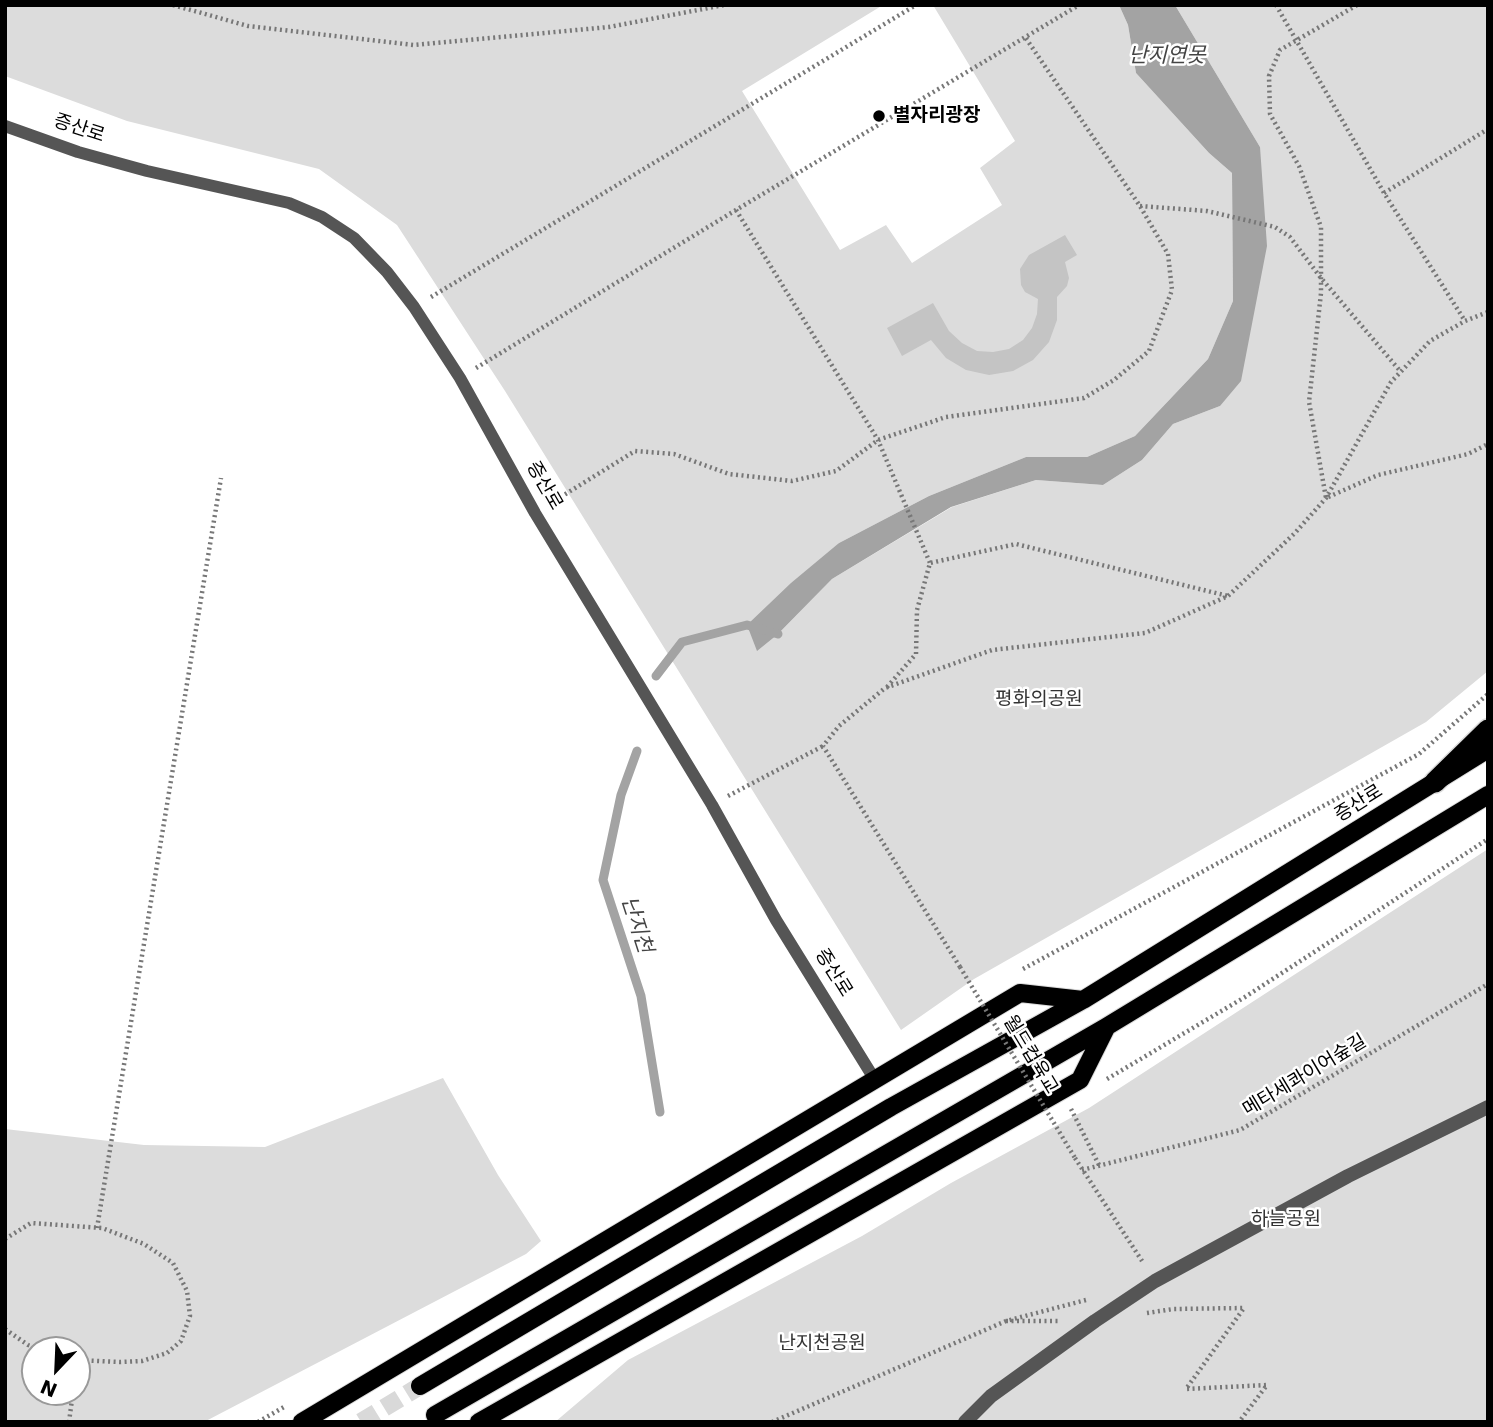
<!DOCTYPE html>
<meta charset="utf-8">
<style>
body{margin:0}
#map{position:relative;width:1493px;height:1427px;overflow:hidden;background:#fff;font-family:"DejaVu Sans",sans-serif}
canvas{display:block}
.frame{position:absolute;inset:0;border:7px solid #000;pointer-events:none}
.north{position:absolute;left:21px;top:1336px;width:70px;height:70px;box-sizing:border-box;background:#fff;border:2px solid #999;border-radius:50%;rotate:203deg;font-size:19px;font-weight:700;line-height:28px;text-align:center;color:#000}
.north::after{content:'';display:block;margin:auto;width:24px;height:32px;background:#000;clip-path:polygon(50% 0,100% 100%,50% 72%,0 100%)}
</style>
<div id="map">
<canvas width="1493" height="1427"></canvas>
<div class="frame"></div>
<div class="north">N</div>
</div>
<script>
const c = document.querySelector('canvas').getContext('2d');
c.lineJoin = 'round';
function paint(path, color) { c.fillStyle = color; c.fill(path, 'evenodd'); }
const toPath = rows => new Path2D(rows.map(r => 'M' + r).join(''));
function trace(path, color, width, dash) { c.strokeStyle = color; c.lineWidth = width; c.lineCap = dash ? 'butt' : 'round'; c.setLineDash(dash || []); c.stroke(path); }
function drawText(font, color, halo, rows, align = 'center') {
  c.font = font + ' "DejaVu Sans","Noto Sans KR",sans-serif'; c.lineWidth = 5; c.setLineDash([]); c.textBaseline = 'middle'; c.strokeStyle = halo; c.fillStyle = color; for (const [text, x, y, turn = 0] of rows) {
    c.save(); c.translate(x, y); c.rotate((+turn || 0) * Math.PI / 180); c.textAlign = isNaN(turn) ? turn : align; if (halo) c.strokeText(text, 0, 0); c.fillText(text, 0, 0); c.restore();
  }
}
const green = toPath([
 [5,5,883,5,742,91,840,250,886,225,912,263,1002,205,980,168,1015,141,933,5,1119,5,1128,25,1136,73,1209,153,1232,173,1233,301,1208,359,1135,436,1087,457,1026,457,929,496,839,543,778,634,832,579,952,507,1036,480,1103,485,1142,460,1173,424,1220,406,1260,147,1175,5,1488,5,1488,671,1426,722,974,979,901,1030,505,391,397,225,319,169,127,121,5,76],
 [1488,849,1488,1422,555,1422,628,1360,862,1236,951,1183,1089,1108],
 [443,1078,498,1175,541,1241,526,1254,204,1422,5,1422,5,1129,144,1145,265,1147],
 [35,1350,77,1350,77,1392,35,1392]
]);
const water = toPath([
 [1119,5,1175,5,1260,147,1267,246,1241,381,1220,406,1173,424,1142,460,1103,485,1036,480,951,507,832,579,778,634,757,651,747,625,791,583,839,543,929,496,1026,457,1087,457,1135,436,1208,359,1233,301,1232,173,1209,153,1136,73,1128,25]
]);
const stream = toPath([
 [656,676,682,642,747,625,778,634],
 [637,751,621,795,603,880,641,996,660,1112]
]);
const building = toPath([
 [1065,235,1077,255,1065,262,1069,278,1067,286,1057,297,1057,320,1049,342,1033,360,1013,371,989,375,966,370,946,358,931,340,902,356,887,328,933,303,949,331,962,343,977,351,993,352,1009,349,1023,340,1032,328,1037,314,1038,299,1025,292,1021,285,1020,269,1029,255]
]);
const primaryTunnel = toPath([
 [361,1422,420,1386]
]);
const path = toPath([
 [173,5,248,26,414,45,609,27,724,5],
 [1276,5,1384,193,1465,321],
 [1357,5,1280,50,1269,76,1270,114,1299,166,1321,227,1321,293,1309,402,1326,498,1378,475,1468,454,1488,444],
 [1384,193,1488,129],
 [1140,206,1207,211,1275,227,1290,237,1321,278,1401,372],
 [736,210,878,440,930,563],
 [431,297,916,5],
 [476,368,736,210,1079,5],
 [551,503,635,451,674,454,729,474,792,481,836,471,878,440,946,417,1084,398,1114,380,1149,351,1172,290,1168,254,1140,206,1025,37],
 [887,687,916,654,917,610,930,563,1016,544,1228,596],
 [728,796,823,746],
 [960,967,823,746,839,726,885,688,992,650,1145,633,1228,596,1295,533,1326,498,1391,382,1430,341,1465,321,1488,312],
 [1023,969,1419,754,1488,694],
 [1107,1079,1245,997,1488,839],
 [1071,1109,1099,1165],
 [1075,1158,1144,1264],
 [1082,1170,1240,1130,1488,984],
 [97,1228,221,478],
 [5,1239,31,1223,102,1228,144,1244,173,1263,187,1291,190,1316,181,1341,167,1353,142,1361,120,1362,77,1360],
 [1147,1313,1173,1309,1244,1308,1186,1389,1267,1385,1239,1422],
 [1006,1321,1058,1321],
 [5,1329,28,1345,42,1350],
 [69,1422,73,1392],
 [258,1422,284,1407],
 [772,1422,1006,1321,1086,1300]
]);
const lane = toPath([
 [5,126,78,152,147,171,289,203,322,217,354,238,387,272,414,307,460,378,535,513,712,805,776,920,875,1080]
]);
const street = toPath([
 [965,1422,991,1396,1095,1321,1155,1281,1348,1176,1488,1107]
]);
const primary = toPath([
 [420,1386,891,1107,1083,1000,1488,749],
 [435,1415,1106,1027,1488,795],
 [302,1422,1020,993,1083,1000],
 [479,1422,1080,1080,1106,1028]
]);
const highway = toPath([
 [1435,782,1488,730]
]);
const pathBridge = toPath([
 [960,967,1075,1158]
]);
const markers = [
 [879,116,7,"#000"]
];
const poiNames = [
 ["별자리광장",893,116]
];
const streetNames = [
 ["증산로",79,129,18],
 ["증산로",544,486,60],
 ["증산로",1359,804,-32],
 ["증산로",833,973,58],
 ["월드컵육교",1030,1055,59],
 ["메타세콰이어숲길",1305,1076,-31]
];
const parkNames = [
 ["평화의공원",1039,700],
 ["하늘공원",1286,1220],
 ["난지천공원",822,1344]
];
const waterNames = [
 ["난지연못",1167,57],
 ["난지천",636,925,72]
];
paint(green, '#dcdcdc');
paint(water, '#a3a3a3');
trace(stream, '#a3a3a3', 9);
paint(building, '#c4c4c4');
trace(primaryTunnel, '#d9d9d9', 18, [18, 9]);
trace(primary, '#dbdbdb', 20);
trace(highway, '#dbdbdb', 24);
trace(path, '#777', 4.5, [2, 3.5]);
trace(lane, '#555', 12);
trace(street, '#555', 14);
trace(primary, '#000', 18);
trace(highway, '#000', 21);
trace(pathBridge, '#777', 4.5, [2, 3.5]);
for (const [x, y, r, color] of markers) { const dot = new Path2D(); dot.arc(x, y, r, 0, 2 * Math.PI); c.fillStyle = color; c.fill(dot); trace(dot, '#fff', 2.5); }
drawText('bold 19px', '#000', '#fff', poiNames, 'left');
drawText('19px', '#000', '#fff', streetNames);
drawText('19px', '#333', '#fff', parkNames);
drawText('italic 21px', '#444', '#fff', waterNames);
</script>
